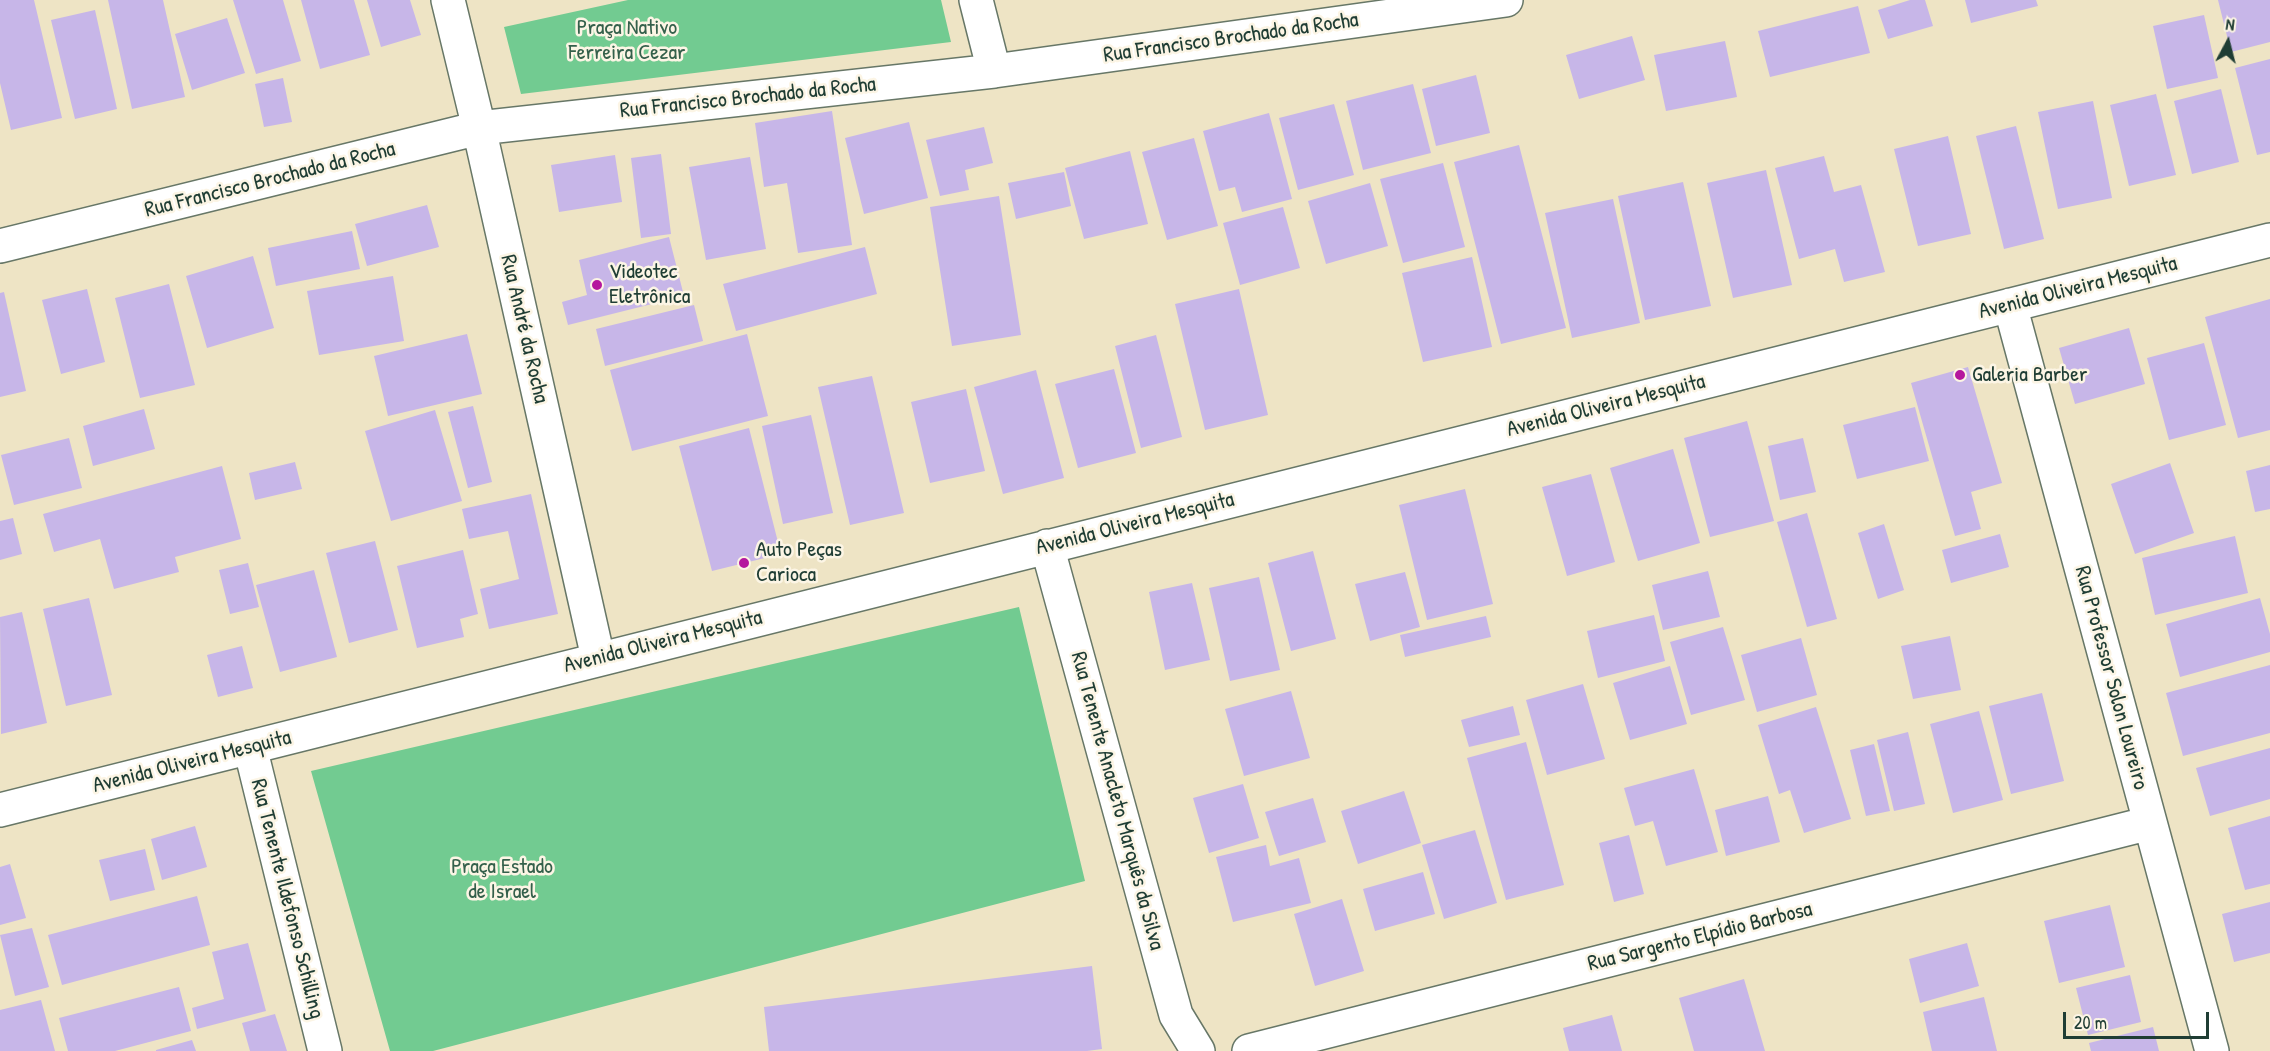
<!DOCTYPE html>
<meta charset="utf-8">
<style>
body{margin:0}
#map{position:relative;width:2270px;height:1051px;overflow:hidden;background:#eee4c5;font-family:"Patrick Hand",sans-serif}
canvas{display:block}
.north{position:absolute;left:2198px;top:12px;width:60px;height:60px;-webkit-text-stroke:4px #fcf5e5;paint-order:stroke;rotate:7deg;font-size:16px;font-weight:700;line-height:24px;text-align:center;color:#1f3d34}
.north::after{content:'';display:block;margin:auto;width:21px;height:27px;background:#1f3d34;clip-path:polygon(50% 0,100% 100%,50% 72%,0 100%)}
.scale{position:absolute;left:2063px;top:1012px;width:146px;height:27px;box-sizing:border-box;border:3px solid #1f3d34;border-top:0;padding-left:8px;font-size:18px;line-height:21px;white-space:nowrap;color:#1f3d34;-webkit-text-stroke:4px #fcf5e5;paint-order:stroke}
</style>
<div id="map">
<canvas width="2270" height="1051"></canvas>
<div class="north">N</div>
<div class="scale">20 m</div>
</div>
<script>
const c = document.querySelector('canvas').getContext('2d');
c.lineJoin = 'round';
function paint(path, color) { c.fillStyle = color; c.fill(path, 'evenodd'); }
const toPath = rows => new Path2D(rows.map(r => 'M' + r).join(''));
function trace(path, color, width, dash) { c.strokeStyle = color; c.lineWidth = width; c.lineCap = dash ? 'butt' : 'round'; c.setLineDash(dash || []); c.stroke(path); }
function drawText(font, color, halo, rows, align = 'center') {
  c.font = font + ' "Patrick Hand",sans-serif'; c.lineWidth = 5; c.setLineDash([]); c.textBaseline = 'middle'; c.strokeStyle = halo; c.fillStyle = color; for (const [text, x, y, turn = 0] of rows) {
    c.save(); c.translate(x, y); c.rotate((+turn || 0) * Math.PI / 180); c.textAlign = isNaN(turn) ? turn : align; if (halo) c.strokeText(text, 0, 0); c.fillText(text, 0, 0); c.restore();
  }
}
const green = toPath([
 [628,0,941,0,951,42,521,94,504,27],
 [1019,607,1085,881,433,1051,390,1051,311,771]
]);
const building = toPath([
 [0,0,34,0,62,118,11,130,0,83],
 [108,0,163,0,185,97,132,109],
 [233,0,283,0,301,61,256,74],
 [301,0,354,0,370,55,320,69],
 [367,0,410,0,421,35,381,47],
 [1910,0,1925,0,1933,26,1888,39,1878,10],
 [1965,0,2036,0,2038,6,1971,23],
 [2218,0,2270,0,2270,42,2231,52],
 [1858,6,1870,53,1770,77,1758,31],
 [95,10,117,109,75,119,51,20],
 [2204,15,2218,78,2167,89,2153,26],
 [227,18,245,73,192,90,175,34],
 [1632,36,1645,80,1579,99,1566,55],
 [1725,41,1737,97,1666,111,1654,55],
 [2270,59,2270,152,2257,155,2235,68],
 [1476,75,1490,133,1436,146,1422,89],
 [283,78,292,122,264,127,255,84],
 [1413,84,1431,153,1363,170,1346,101],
 [2221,89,2239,162,2192,174,2174,101],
 [2156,94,2176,175,2129,186,2110,105],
 [2093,101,2112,198,2058,209,2038,112],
 [1334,104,1354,175,1298,190,1279,118],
 [832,111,852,245,798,253,787,183,764,187,755,123],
 [1269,113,1292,199,1242,212,1235,187,1219,191,1203,131],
 [909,122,928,198,864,214,845,138],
 [2016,126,2044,239,2004,249,1976,136],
 [984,127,993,163,965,170,969,190,940,196,926,140],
 [1948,136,1971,234,1918,246,1894,149],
 [1194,138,1218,226,1167,240,1142,152],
 [1519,145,1566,328,1501,344,1454,162],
 [1130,151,1148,224,1084,239,1065,168],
 [661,154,671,234,641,238,631,158],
 [615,155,622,202,559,212,551,165],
 [1824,156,1834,192,1861,185,1885,272,1844,282,1835,249,1799,259,1775,168],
 [750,157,766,249,706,260,689,167],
 [1443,163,1465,247,1403,263,1380,179],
 [1766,170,1792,285,1733,298,1707,183],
 [1064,172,1071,206,1016,219,1008,183],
 [1683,182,1711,306,1645,320,1618,196],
 [1370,183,1388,246,1326,264,1308,201],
 [999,196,1021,335,952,346,930,207],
 [1613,199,1640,323,1572,338,1545,213],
 [427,205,439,247,367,266,355,224],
 [1283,207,1300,268,1240,285,1223,223],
 [352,231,360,269,276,286,268,248],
 [669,237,684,296,568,325,562,302,587,295,579,260],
 [865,247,877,294,736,331,723,284],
 [253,256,274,328,207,348,186,276],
 [1472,257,1492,347,1423,362,1402,273],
 [393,276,404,341,319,355,307,291],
 [169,284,195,385,140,398,115,298],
 [87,289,105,362,61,374,42,300],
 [1239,289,1268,415,1205,430,1175,304],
 [4,292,26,391,0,397,0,293],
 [2270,299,2270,430,2238,438,2205,317],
 [694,305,703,341,605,366,596,329],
 [2129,328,2145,384,2075,404,2059,348],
 [467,334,482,394,388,416,374,356],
 [747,334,768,416,632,451,610,370],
 [1156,335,1182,437,1141,448,1115,346],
 [2204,343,2226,425,2169,440,2147,358],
 [1968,367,2002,483,1971,492,1981,529,1955,536,1911,383],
 [1114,369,1136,453,1078,468,1055,384],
 [1036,370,1064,478,1003,494,974,387],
 [872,376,904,513,850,525,818,387],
 [966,389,985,471,930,483,911,402],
 [473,406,492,482,468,488,448,412],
 [1915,407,1929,461,1857,479,1843,425],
 [144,409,155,449,93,466,83,426],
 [435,410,462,501,391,521,365,431],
 [811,415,833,513,783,524,762,426],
 [1747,421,1774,521,1710,537,1684,438],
 [749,428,781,554,712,571,679,446],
 [69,438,82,488,14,505,1,455],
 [1803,438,1816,492,1780,500,1768,446],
 [1673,449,1700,543,1638,561,1610,468],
 [295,462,302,489,255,500,249,473],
 [2170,463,2194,533,2135,554,2111,484],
 [2270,465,2270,509,2255,512,2246,471],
 [222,466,241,539,175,557,179,572,114,589,100,539,54,552,43,514],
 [1591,474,1615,562,1567,576,1542,487],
 [1465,489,1493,604,1427,620,1399,505],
 [531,494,558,614,489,629,480,589,519,579,508,531,469,539,462,509],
 [1807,513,1837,619,1807,627,1777,522],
 [13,518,22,554,0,560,0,521],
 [1884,524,1904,590,1878,599,1858,533],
 [2000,534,2009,567,1951,583,1942,550],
 [2235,536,2248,593,2155,615,2142,558],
 [375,541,398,630,349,643,326,553],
 [463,550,478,614,460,619,464,637,417,648,397,566],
 [1313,551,1336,639,1291,651,1268,563],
 [248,563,259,607,230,614,219,570],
 [314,570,337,657,280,672,256,585],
 [1708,571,1720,617,1663,630,1652,585],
 [1405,572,1420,627,1370,641,1355,584],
 [1259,577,1280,670,1230,681,1209,588],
 [1192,583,1210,660,1165,670,1149,592],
 [89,598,112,695,66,706,43,609],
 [2260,598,2270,634,2270,652,2180,677,2166,624],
 [22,612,47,723,1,734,0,617],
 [1654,615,1665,661,1598,678,1587,631],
 [1486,616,1491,637,1405,657,1400,635],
 [1723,627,1745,700,1691,715,1670,642],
 [1950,636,1961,690,1913,699,1901,646],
 [1801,638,1817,695,1757,712,1741,655],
 [242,646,253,688,218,697,207,655],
 [2270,665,2270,733,2183,756,2166,693],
 [1670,666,1687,724,1630,740,1613,683],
 [1583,684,1605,759,1547,775,1526,700],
 [1291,691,1310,758,1244,776,1225,709],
 [2042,693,2064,781,2011,794,1989,706],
 [1513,706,1520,735,1469,747,1461,720],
 [1816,707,1851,819,1804,833,1790,790,1779,794,1758,725],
 [1979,711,2003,800,1953,813,1930,724],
 [1908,732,1925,804,1894,811,1877,740],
 [1526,742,1564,885,1506,900,1467,758],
 [1874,744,1890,811,1866,816,1850,750],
 [2270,748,2270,799,2210,816,2196,768],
 [1694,769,1718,852,1666,866,1653,821,1635,826,1624,788],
 [1243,784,1259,838,1209,853,1193,798],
 [1404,791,1421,843,1358,864,1341,811],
 [1768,796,1780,842,1726,856,1715,810],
 [1313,798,1326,842,1279,856,1265,812],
 [2270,816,2270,884,2245,890,2228,828],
 [195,826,207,867,162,880,151,839],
 [1475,830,1497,903,1444,919,1422,845],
 [1629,835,1644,894,1614,902,1599,843],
 [1266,845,1270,866,1299,858,1311,903,1233,922,1216,857],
 [145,849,155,890,110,901,99,860],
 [10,864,26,918,0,925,0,867],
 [1423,872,1435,914,1375,931,1363,889],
 [197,896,210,945,62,985,48,935],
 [1342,899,1364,971,1315,986,1294,914],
 [2270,902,2270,953,2234,962,2222,914],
 [2110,905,2125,967,2059,983,2044,921],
 [32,928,49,987,15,996,0,935],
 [248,943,266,1011,197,1029,192,1008,224,999,212,952],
 [1967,943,1979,986,1920,1003,1909,959],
 [1092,966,1102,1049,1087,1051,769,1051,764,1007],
 [2130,975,2141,1022,2088,1035,2076,988],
 [1744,979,1765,1051,1694,1051,1679,998],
 [179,987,191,1031,115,1051,68,1051,59,1018],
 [1984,997,1997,1051,1932,1051,1923,1012],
 [41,1000,55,1051,0,1051,0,1010],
 [275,1014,287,1051,250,1051,242,1023],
 [1612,1015,1622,1051,1569,1051,1563,1028],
 [2153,1027,2159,1051,2091,1051,2089,1043],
 [192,1040,196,1051,156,1051,156,1050]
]);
const minor = toPath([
 [448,0,479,128,598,658],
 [976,0,994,71],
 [0,246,479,128,994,71,1506,0],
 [2010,305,2212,1051],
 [1047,546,1176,1015,1198,1051],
 [250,747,325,1051],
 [0,810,2270,240],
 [1249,1051,2150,823]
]);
const markers = [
 [597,285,6,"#b5179e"],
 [1960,375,6,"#b5179e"],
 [744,563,6,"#b5179e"]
];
const parkNames = [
 ["Praça Nativo",627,28],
 ["Ferreira Cezar",627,53],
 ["Praça Estado",502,867],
 ["de Israel",502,892]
];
const streetNames = [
 ["Rua Francisco Brochado da Rocha",1231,38,-8],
 ["Rua Francisco Brochado da Rocha",748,98,-6],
 ["Rua Francisco Brochado da Rocha",270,180,-14],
 ["Avenida Oliveira Mesquita",2078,288,-14],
 ["Rua André da Rocha",524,329,77],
 ["Avenida Oliveira Mesquita",1606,406,-14],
 ["Avenida Oliveira Mesquita",1135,524,-14],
 ["Avenida Oliveira Mesquita",663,642,-14],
 ["Rua Professor Solon Loureiro",2111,678,75],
 ["Avenida Oliveira Mesquita",192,762,-14],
 ["Rua Tenente Anacleto Marquês da Silva",1117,801,75],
 ["Rua Tenente Ildefonso Schilling",287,899,76],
 ["Rua Sargento Elpídio Barbosa",1700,937,-14]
];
const poiNames = [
 ["Videotec",609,272],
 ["Eletrônica",609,297],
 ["Galeria Barber",1972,375],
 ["Auto Peças",756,550],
 ["Carioca",756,575]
];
paint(green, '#72cb91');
paint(building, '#c7b6e8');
trace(minor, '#677767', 36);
trace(minor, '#fff', 33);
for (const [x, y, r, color] of markers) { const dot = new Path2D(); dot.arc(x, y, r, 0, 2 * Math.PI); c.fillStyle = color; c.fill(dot); trace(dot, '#fcf5e5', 2); }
drawText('22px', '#34604b', '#fcf5e5', parkNames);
drawText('22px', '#1f3d34', '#fcf5e5', streetNames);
drawText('22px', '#1f3d34', '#fcf5e5', poiNames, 'left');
</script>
